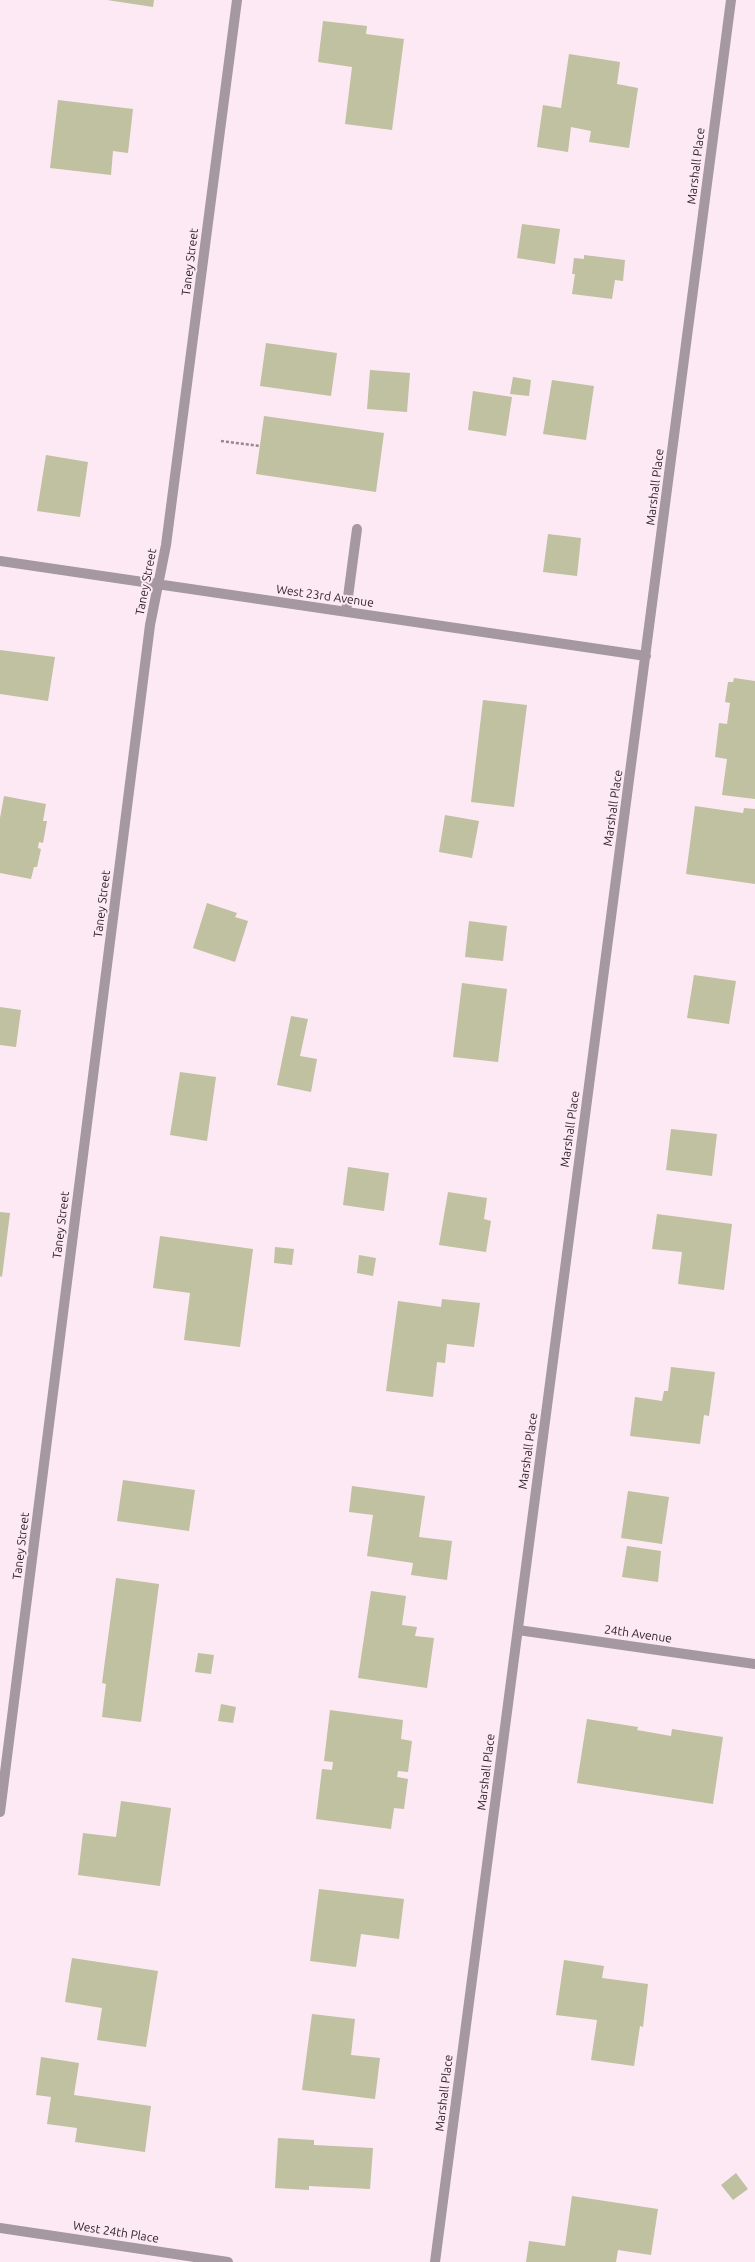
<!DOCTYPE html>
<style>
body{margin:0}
canvas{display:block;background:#fce9f3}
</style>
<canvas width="755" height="2262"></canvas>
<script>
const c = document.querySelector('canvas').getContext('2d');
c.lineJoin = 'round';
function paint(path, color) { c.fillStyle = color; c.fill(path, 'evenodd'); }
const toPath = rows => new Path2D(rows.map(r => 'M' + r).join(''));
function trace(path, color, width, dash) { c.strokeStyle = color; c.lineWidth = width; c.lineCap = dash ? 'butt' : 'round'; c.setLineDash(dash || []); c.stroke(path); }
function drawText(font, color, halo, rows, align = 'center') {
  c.font = font + ' Ubuntu,sans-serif'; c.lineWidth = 4; c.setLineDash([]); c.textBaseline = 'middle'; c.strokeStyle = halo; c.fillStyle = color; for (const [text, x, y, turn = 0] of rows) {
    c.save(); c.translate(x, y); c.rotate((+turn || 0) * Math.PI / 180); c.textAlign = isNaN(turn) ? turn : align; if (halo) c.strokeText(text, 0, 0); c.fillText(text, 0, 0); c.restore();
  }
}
const building = toPath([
 [107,0,154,0,153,7],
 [323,21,367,26,366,34,404,39,392,130,345,124,352,67,318,62],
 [569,54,620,62,617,84,638,88,629,148,589,142,591,131,571,127,568,152,537,147,543,105,561,108],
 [58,100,133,109,128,153,113,151,111,175,50,168],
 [522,224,560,229,555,264,517,258],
 [584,255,625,260,623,281,615,280,612,299,572,294,575,274,572,274,574,258,584,259],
 [266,343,337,353,331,396,260,386],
 [370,370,410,373,407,412,367,409],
 [513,377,531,380,529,396,510,394],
 [552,380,594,386,586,440,543,434],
 [473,391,512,397,506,436,468,430],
 [264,416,384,433,376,492,256,474],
 [46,455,88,462,80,517,37,511],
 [548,534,581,538,577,576,543,572],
 [0,650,55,657,48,701,0,694],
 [734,678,755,681,755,799,722,795,727,759,715,757,719,723,727,724,730,703,725,702,728,682,733,682],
 [483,700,527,705,514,807,471,802],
 [4,796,46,804,43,821,47,821,43,843,39,842,38,848,41,849,37,867,34,867,31,879,0,873,0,818],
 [695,806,743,813,744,808,755,809,755,884,686,874],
 [445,815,479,821,472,858,439,852],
 [207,903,237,913,235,917,248,921,235,962,193,948],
 [469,921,507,926,503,961,465,957],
 [694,975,736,981,729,1024,687,1018],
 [462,983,507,989,498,1062,453,1057],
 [0,1007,21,1010,16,1047,0,1045],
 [291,1016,308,1019,300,1056,317,1059,311,1092,277,1085],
 [180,1072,216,1077,207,1141,170,1135],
 [671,1129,717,1134,712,1176,666,1170],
 [348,1167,389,1173,384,1211,343,1205],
 [448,1192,487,1198,484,1219,491,1221,486,1252,439,1245],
 [0,1212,10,1213,2,1277,0,1276],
 [657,1214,732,1224,724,1290,678,1284,682,1252,652,1249],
 [160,1236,253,1249,240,1347,184,1340,190,1293,153,1288],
 [275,1247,294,1249,292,1265,274,1263],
 [359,1255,376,1258,373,1276,357,1273],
 [442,1299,480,1303,474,1347,447,1344,445,1363,437,1362,433,1397,386,1391,398,1301,441,1307],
 [671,1367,715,1372,709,1416,704,1415,700,1444,630,1436,635,1397,662,1401,664,1391,668,1391],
 [123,1480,195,1490,189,1531,117,1521],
 [352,1486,425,1496,419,1537,452,1541,447,1580,411,1575,413,1563,367,1556,373,1515,349,1512],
 [628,1491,669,1497,662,1544,621,1538],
 [627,1546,661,1551,658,1582,622,1577],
 [116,1578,159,1584,141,1722,102,1717,106,1684,102,1683],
 [371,1591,406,1596,402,1625,417,1627,415,1636,434,1638,427,1688,358,1678],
 [198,1653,214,1655,211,1674,195,1672],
 [221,1704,236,1707,233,1723,218,1721],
 [330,1710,403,1720,401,1739,412,1741,408,1772,398,1771,397,1777,408,1779,404,1809,394,1808,391,1829,316,1819,322,1769,332,1770,333,1762,324,1761],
 [587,1719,638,1727,637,1730,671,1736,672,1729,723,1737,713,1804,577,1783],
 [121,1801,171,1808,160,1886,78,1875,83,1833,116,1837],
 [319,1889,404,1899,399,1939,361,1934,356,1967,310,1961],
 [72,1958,158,1971,146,2047,97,2040,102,2008,65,2002],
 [564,1960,604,1966,602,1978,648,1984,643,2027,640,2026,634,2066,591,2060,597,2020,556,2015],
 [312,2014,355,2019,351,2055,380,2058,375,2099,302,2090],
 [41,2057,79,2063,74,2095,151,2106,145,2152,75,2142,77,2128,47,2124,51,2097,36,2095],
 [278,2138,314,2140,314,2145,373,2148,370,2189,309,2186,309,2190,275,2188],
 [736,2173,748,2189,733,2200,721,2185],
 [572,2196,658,2209,651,2255,618,2250,616,2262,526,2262,529,2241,565,2246]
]);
const path = toPath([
 [221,441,260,446]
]);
const minor = toPath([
 [0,561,646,656],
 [346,612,357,529],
 [518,1630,755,1664],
 [0,1812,150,625,166,545,237,0],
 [0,2228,228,2262],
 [435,2262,731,0]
]);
const streetNames = [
 ["Marshall Place",696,166,-83],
 ["Taney Street",190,262,-83],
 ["Marshall Place",655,487,-83],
 ["Taney Street",146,582,-79],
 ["West 23rd Avenue",325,596,8],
 ["Marshall Place",613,808,-82],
 ["Taney Street",102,904,-83],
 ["Marshall Place",570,1129,-82],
 ["Taney Street",61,1225,-83],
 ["Marshall Place",528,1451,-82],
 ["Taney Street",21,1546,-83],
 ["24th Avenue",638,1634,8],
 ["Marshall Place",486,1772,-83],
 ["Marshall Place",444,2093,-83],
 ["West 24th Place",116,2232,9]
];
paint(building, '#bfc1a1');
trace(path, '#978890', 2.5, [3, 2]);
trace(minor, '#a698a0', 10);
drawText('12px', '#2a1e25', '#fce9f3', streetNames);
</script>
